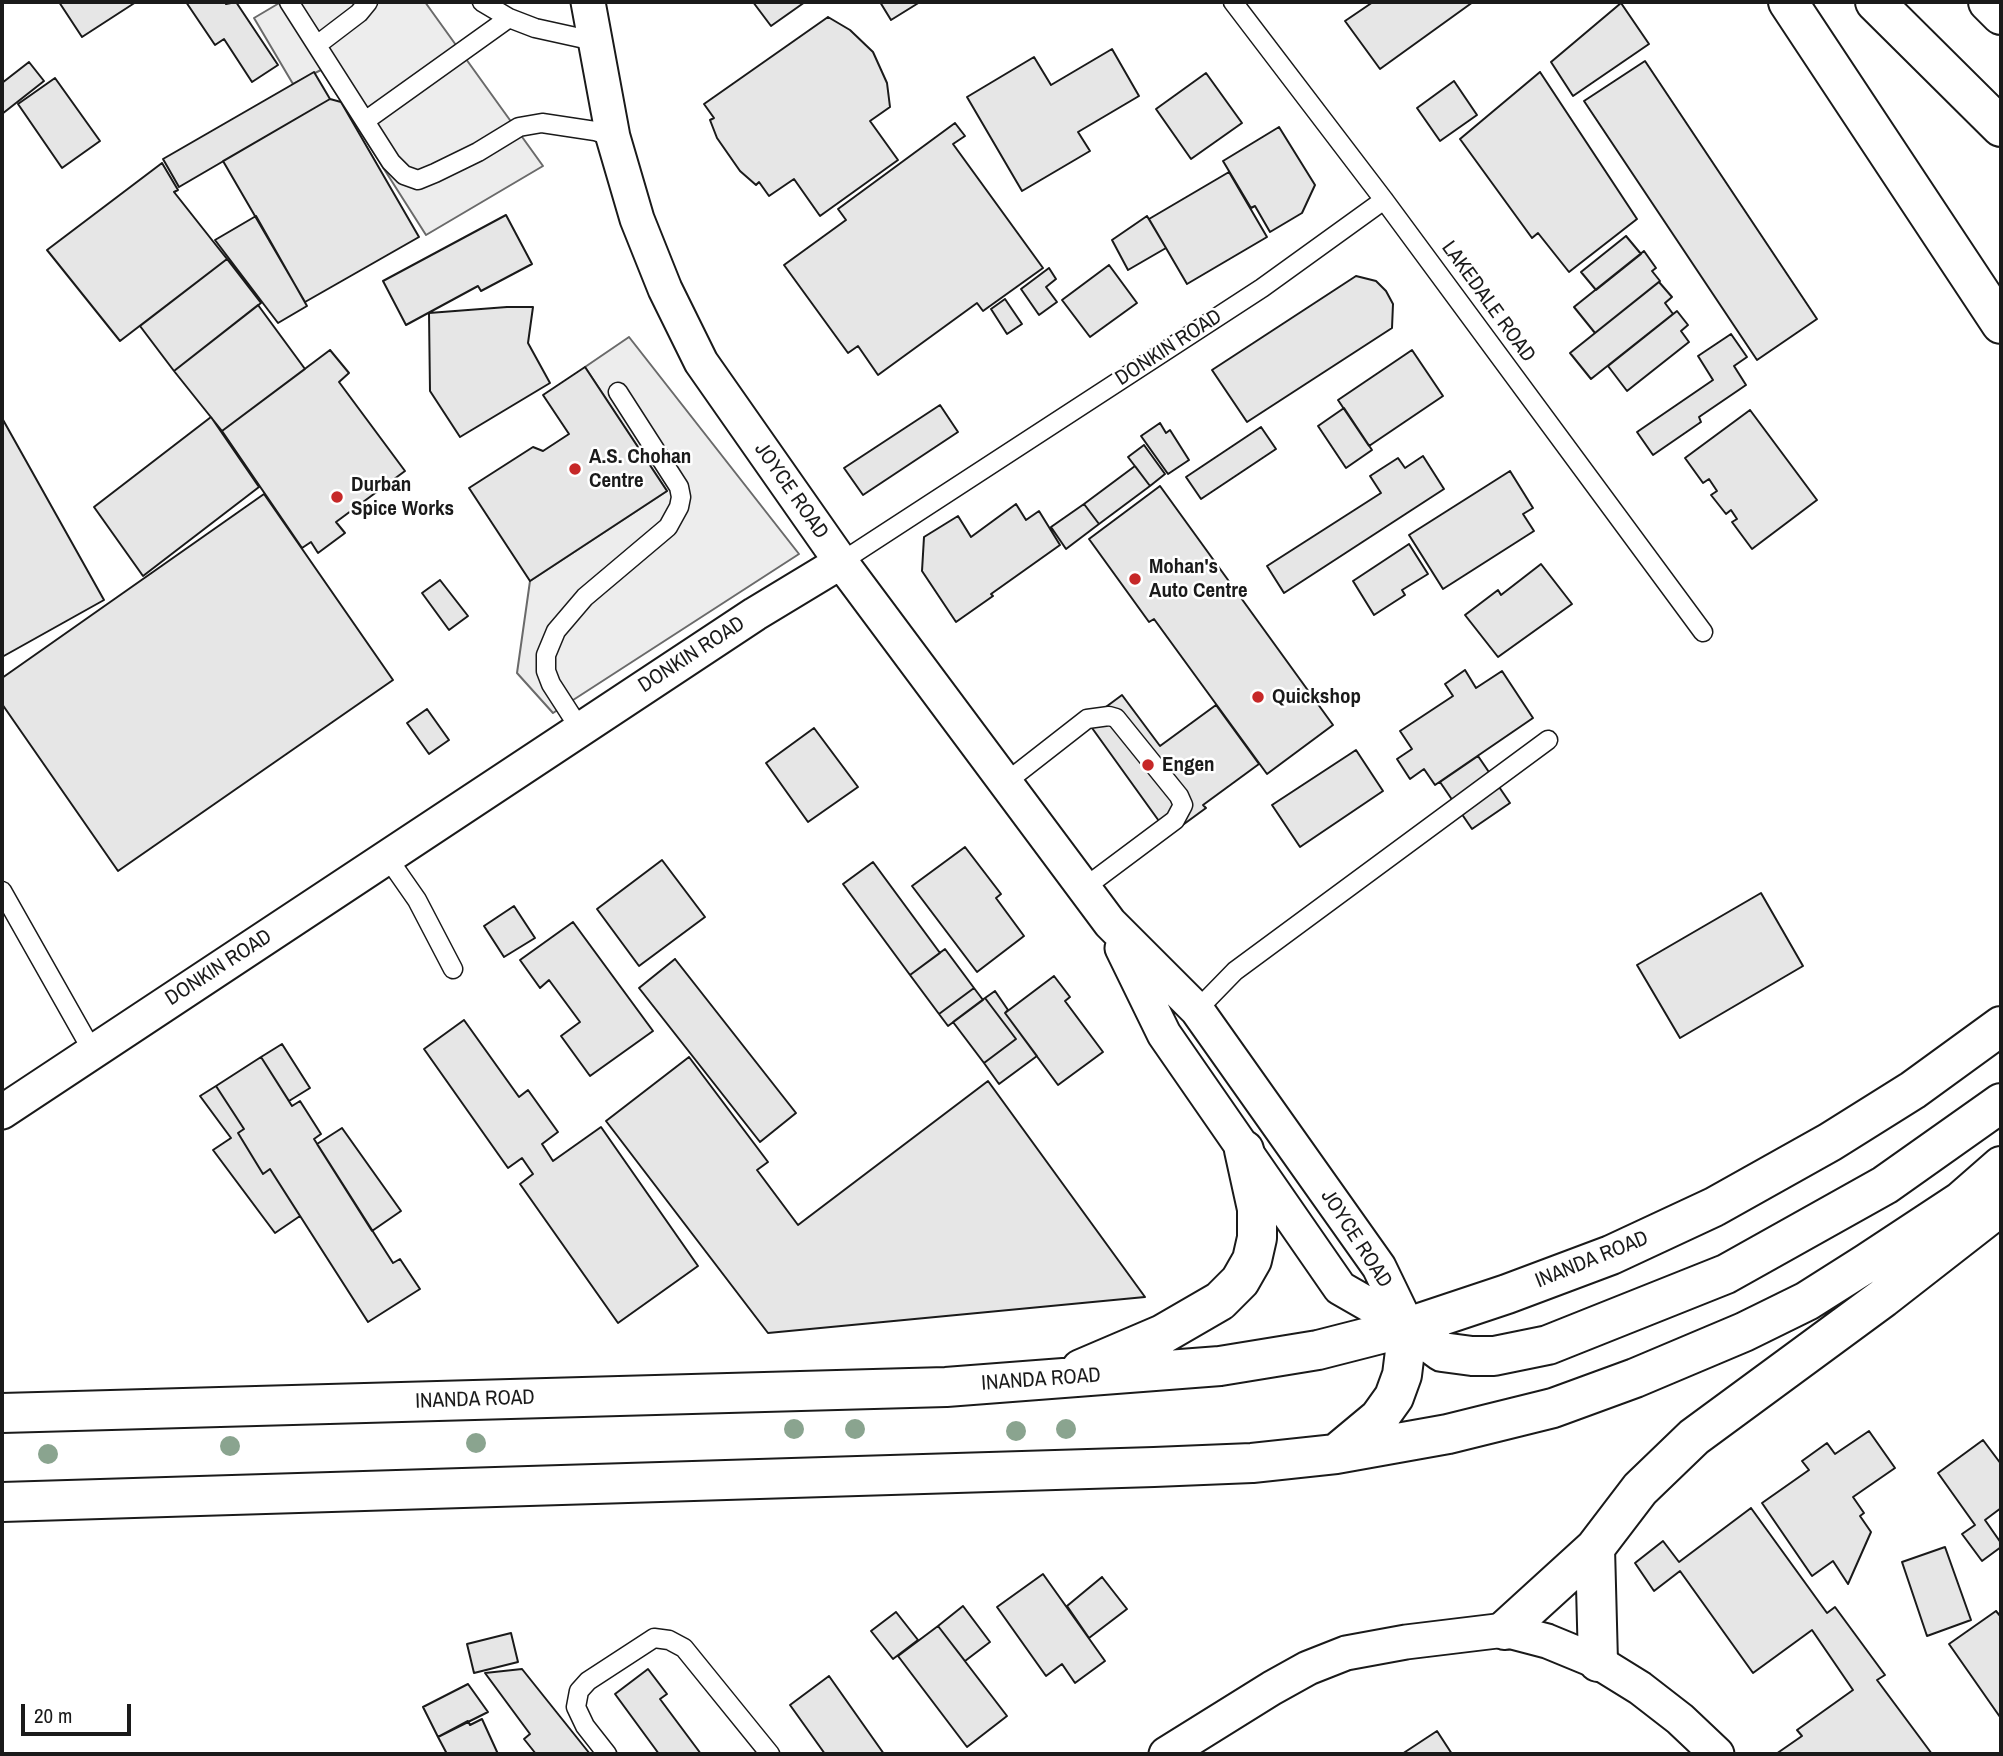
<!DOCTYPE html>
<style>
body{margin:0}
#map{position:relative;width:2003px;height:1756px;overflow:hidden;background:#fff;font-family:"Archivo Narrow",sans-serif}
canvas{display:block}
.frame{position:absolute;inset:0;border:4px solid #1a1a1a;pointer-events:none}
.scale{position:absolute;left:21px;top:1704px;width:110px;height:32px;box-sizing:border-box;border:4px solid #1a1a1a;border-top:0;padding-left:9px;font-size:21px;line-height:24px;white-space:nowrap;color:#1a1a1a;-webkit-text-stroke:5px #fff;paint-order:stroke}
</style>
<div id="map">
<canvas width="2003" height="1756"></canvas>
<div class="frame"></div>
<div class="scale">20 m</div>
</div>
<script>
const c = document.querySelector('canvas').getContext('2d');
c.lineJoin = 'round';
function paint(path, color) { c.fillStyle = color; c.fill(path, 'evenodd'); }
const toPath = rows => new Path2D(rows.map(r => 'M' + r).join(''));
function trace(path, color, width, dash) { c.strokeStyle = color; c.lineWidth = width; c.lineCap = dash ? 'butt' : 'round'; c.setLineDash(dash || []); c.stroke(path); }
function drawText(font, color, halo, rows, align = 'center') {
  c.font = font + ' "Archivo Narrow",sans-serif'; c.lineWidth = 5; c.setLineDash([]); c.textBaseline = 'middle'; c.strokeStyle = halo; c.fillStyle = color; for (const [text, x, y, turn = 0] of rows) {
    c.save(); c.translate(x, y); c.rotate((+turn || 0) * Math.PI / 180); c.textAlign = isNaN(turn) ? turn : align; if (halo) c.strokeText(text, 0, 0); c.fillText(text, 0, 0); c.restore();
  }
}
const built = toPath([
 [281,2,425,2,543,166,426,235,321,70,293,84,254,18,281,2],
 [629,337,799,554,553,713,517,673,530,581,667,491,585,367,629,337]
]);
const building = toPath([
 [59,2,136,2,82,37,59,2],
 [186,2,225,2,226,4,236,2,278,65,252,82,224,39,215,45,186,2],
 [753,2,805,2,771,26,753,2],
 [880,2,920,2,891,20,880,2],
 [1373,2,1473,2,1380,69,1345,21,1373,2],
 [1621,3,1649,44,1573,96,1551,62,1621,3],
 [828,17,850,30,873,52,887,83,890,107,870,121,898,160,820,216,794,179,769,196,759,182,756,185,740,171,717,138,710,120,714,118,704,104,828,17],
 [1112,49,1139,96,1078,132,1090,151,1022,191,967,97,1034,57,1051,85,1112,49],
 [1645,61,1817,319,1757,360,1584,101,1645,61],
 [29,62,44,81,2,114,2,83,29,62],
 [314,72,330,99,179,187,163,159,314,72],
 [1540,72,1637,219,1569,272,1538,233,1532,238,1460,139,1540,72],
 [1206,73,1242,123,1191,159,1156,109,1206,73],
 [55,78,100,141,62,168,18,104,55,78],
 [1454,81,1477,115,1440,141,1417,108,1454,81],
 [330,99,341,102,419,237,305,302,223,161,330,99],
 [955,123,965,136,953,144,1043,268,983,311,977,303,878,375,858,346,848,353,784,265,846,220,838,209,955,123],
 [1279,127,1315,185,1302,213,1270,232,1255,206,1251,208,1223,161,1279,127],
 [162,163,178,190,174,192,227,259,120,341,47,250,162,163],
 [1229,172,1267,237,1187,284,1149,219,1229,172],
 [506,215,532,264,481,291,478,286,406,325,383,281,506,215],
 [256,216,307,306,278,323,215,240,256,216],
 [1147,216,1166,248,1128,270,1112,240,1147,216],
 [1626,236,1641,254,1596,290,1581,272,1626,236],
 [1644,251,1656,268,1652,271,1660,281,1595,333,1574,307,1644,251],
 [227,259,261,303,174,371,140,326,227,259],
 [1109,265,1137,303,1090,337,1062,300,1109,265],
 [1049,268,1056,279,1046,287,1057,302,1039,315,1021,289,1049,268],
 [1356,276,1376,281,1386,291,1393,304,1392,328,1247,422,1212,370,1356,276],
 [1659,282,1672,297,1665,303,1673,314,1591,379,1570,353,1659,282],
 [1005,299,1022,324,1007,334,991,309,1005,299],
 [258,305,305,369,222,431,174,371,258,305],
 [507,307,533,307,528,343,550,383,460,437,430,391,429,313,507,307],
 [1677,311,1688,325,1681,331,1689,342,1627,391,1608,366,1677,311],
 [1731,334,1747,357,1734,366,1746,385,1699,417,1701,422,1653,455,1637,432,1713,380,1698,356,1731,334],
 [330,350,349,373,339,382,405,471,336,522,345,533,318,553,311,542,302,548,222,431,330,350],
 [1412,350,1443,396,1369,446,1338,400,1412,350],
 [585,367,667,491,530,581,469,488,533,447,543,451,569,434,543,395,585,367],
 [940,405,958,432,863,495,844,468,940,405],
 [1344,408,1372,450,1346,468,1318,426,1344,408],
 [1750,410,1817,500,1752,549,1732,522,1737,519,1731,510,1726,514,1711,495,1717,491,1709,479,1703,483,1685,458,1750,410],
 [211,417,259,487,143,576,94,507,211,417],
 [2,418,104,600,2,657,2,418],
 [1160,423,1166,433,1170,430,1189,460,1168,474,1141,436,1160,423],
 [1261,427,1276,449,1201,499,1186,477,1261,427],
 [1144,445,1165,474,1150,486,1128,457,1144,445],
 [1423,456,1444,489,1284,593,1267,566,1381,493,1370,476,1398,458,1405,468,1423,456],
 [1135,466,1150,486,1099,524,1084,504,1135,466],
 [1510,471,1533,508,1523,514,1534,531,1443,589,1409,535,1510,471],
 [1160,486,1333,725,1267,774,1154,619,1149,622,1089,539,1160,486],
 [264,494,393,680,118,871,2,704,2,678,264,494],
 [1016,504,1026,520,1039,511,1060,545,991,594,993,596,956,622,922,571,924,537,958,516,971,537,1016,504],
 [1084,504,1099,524,1066,549,1051,527,1084,504],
 [1409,544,1428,574,1402,590,1405,595,1374,615,1353,581,1409,544],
 [1541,564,1572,604,1498,657,1465,615,1498,590,1501,595,1541,564],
 [440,580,468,616,449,630,422,593,440,580],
 [1465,670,1476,688,1502,671,1533,718,1435,785,1424,769,1410,779,1397,759,1412,749,1400,731,1453,696,1445,684,1465,670],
 [1122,695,1160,746,1216,705,1259,764,1203,805,1206,808,1169,835,1087,721,1122,695],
 [427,709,449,740,429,754,407,723,427,709],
 [814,728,858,787,808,822,766,763,814,728],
 [1356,750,1383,791,1300,847,1272,805,1356,750],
 [1478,756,1510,803,1472,829,1440,782,1478,756],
 [965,847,1001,894,996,898,1024,936,977,972,912,886,965,847],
 [662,860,705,917,639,966,597,909,662,860],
 [873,862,940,953,910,975,843,884,873,862],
 [1761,893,1803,966,1680,1038,1637,965,1761,893],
 [514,906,535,938,504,957,484,926,514,906],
 [573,922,653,1031,590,1076,561,1036,580,1022,549,980,540,988,520,960,573,922],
 [945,949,974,988,939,1014,910,975,945,949],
 [675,959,796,1113,760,1142,639,988,675,959],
 [1054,976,1070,997,1065,1001,1103,1052,1058,1085,1005,1013,1054,976],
 [974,988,983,1000,948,1026,939,1014,974,988],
 [995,991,1008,1010,1005,1013,1037,1056,999,1084,984,1063,1016,1039,985,998,995,991],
 [985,998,1016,1039,984,1063,953,1022,985,998],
 [464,1020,519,1097,528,1090,558,1132,542,1144,553,1161,601,1127,698,1266,618,1323,520,1184,533,1174,522,1158,508,1168,424,1049,464,1020],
 [282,1044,310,1088,289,1101,261,1057,282,1044],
 [261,1057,292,1106,300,1101,321,1134,314,1139,393,1263,400,1259,420,1289,368,1322,270,1169,263,1174,238,1133,244,1129,216,1086,261,1057],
 [689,1057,768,1162,757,1170,798,1225,988,1081,1145,1297,768,1333,606,1121,689,1057],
 [216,1086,244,1129,238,1133,263,1174,270,1169,300,1216,275,1233,213,1150,231,1138,200,1096,216,1086],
 [342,1128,401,1211,372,1231,317,1144,342,1128],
 [1869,1431,1895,1468,1853,1497,1864,1513,1860,1516,1871,1532,1848,1584,1833,1561,1812,1576,1762,1503,1809,1470,1802,1461,1827,1443,1835,1454,1869,1431],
 [1983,1440,2001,1464,2001,1508,1985,1520,2001,1543,2001,1547,1982,1561,1962,1534,1975,1525,1938,1473,1983,1440],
 [1751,1508,1827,1613,1835,1607,1885,1675,1877,1680,1932,1754,1776,1754,1802,1736,1797,1730,1853,1690,1812,1630,1753,1673,1680,1571,1654,1591,1635,1563,1663,1541,1679,1562,1751,1508],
 [1945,1547,1971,1620,1927,1636,1902,1562,1945,1547],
 [1043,1574,1105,1661,1075,1683,1062,1664,1046,1676,997,1607,1043,1574],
 [1102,1577,1127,1609,1089,1638,1067,1606,1102,1577],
 [963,1606,990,1642,965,1661,938,1626,963,1606],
 [1996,1611,2001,1617,2000,1717,1949,1644,1996,1611],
 [896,1612,918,1640,893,1659,871,1631,896,1612],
 [938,1626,1007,1716,967,1747,898,1656,938,1626],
 [511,1633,518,1662,474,1673,467,1644,511,1633],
 [522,1669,590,1754,536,1754,524,1739,530,1734,485,1673,522,1669],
 [648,1669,667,1694,660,1699,701,1754,659,1754,615,1694,648,1669],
 [829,1676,884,1754,825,1754,790,1705,829,1676],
 [468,1684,488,1712,438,1737,423,1707,468,1684],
 [482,1719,498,1754,447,1754,438,1737,468,1721,470,1725,482,1719],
 [1437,1731,1452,1754,1402,1754,1437,1731]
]);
const service = toPath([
 [289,2,391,162,404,175,418,180,435,173,478,152,519,127,542,123,595,131,613,137],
 [482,2,509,18,535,28,594,41],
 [1233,2,1384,200,1703,632],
 [317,45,359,13,368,2],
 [365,121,509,18],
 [841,562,1262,288,1384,200],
 [580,729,551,684,546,671,546,655,556,631,585,597,668,527,679,507,681,497,679,487,618,392],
 [1005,783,1087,719,1109,716,1116,718,1179,796,1183,805,1175,820,1084,888],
 [387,857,417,900,453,969],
 [2,891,93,1052],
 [1197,1010,1235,971,1548,740],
 [607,1754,585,1726,576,1707,579,1691,588,1681,654,1638,669,1640,684,1648,770,1754]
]);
const minor = toPath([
 [588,2,613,137,637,219,665,289,701,362,841,562,1110,923,1197,1010,1379,1267,1408,1327],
 [1122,948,1164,1034,1340,1288,1408,1327],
 [2,1112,755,614,841,562],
 [1166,1754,1272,1688,1308,1668,1346,1653,1406,1642,1505,1630,1547,1641,1598,1662,1640,1688,1680,1719,1717,1754]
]);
const secondary = toPath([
 [1408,1327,1442,1352,1472,1356,1494,1356,1548,1345,1726,1274,1885,1185,2001,1103],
 [1081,1369,1163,1334,1220,1301,1240,1281,1252,1260,1257,1238,1257,1209,1244,1150],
 [2,1413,946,1387,1220,1366,1318,1350,1408,1327,1507,1294,1611,1255,1714,1207,1830,1142,1913,1090,2001,1026],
 [1337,1453,1379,1418,1394,1397,1402,1375,1408,1327],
 [2,1502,1154,1467,1252,1463,1336,1454,1448,1434,1553,1408,1635,1378,1744,1332,1807,1301,1867,1263,1961,1201,2001,1166],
 [1595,1548,1598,1662],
 [1505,1630,1595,1548,1640,1489,1694,1437,1883,1298,2001,1206]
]);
const motorway = toPath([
 [1788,2,2001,324],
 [1875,2,2001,127],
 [1988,2,2001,15]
]);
const trees = [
 [794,1429],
 [855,1429],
 [1066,1429],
 [1016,1431],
 [476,1443],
 [230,1446],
 [48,1454]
];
const markers = [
 [575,469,7,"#c62828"],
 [337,497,7,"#c62828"],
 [1135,579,7,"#c62828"],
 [1258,697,7,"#c62828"],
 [1148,765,7,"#c62828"]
];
const streetNames = [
 ["LAKEDALE ROAD",1488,302,54],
 ["DONKIN ROAD",1169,348,-33],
 ["JOYCE ROAD",791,491,55],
 ["DONKIN ROAD",692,655,-33],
 ["DONKIN ROAD",219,968,-33],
 ["JOYCE ROAD",1356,1239,57],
 ["INANDA ROAD",1592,1260,-22],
 ["INANDA ROAD",1041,1380,-4],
 ["INANDA ROAD",475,1400,-2]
];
const poiNames = [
 ["A.S. Chohan",589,457],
 ["Centre",589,481],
 ["Durban",351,485],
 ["Spice Works",351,509],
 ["Mohan's",1149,567],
 ["Auto Centre",1149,591],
 ["Quickshop",1272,697],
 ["Engen",1162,765]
];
paint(built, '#ededed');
trace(built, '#6a6a6a', 2);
paint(building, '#e6e6e6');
trace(building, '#1a1a1a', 2);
trace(service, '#1a1a1a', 21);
trace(minor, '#1a1a1a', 37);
trace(secondary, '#1a1a1a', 42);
trace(motorway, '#1a1a1a', 42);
trace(service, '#fff', 18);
trace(minor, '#fff', 33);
trace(secondary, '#fff', 38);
trace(motorway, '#fff', 38);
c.fillStyle = '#8aa48f';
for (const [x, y] of trees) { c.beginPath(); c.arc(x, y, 10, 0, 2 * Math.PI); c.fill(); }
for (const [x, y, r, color] of markers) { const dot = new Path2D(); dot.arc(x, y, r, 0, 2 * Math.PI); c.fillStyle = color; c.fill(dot); trace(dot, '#fff', 2.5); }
drawText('21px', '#1a1a1a', '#fff', streetNames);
drawText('bold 21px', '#1a1a1a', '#fff', poiNames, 'left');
</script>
